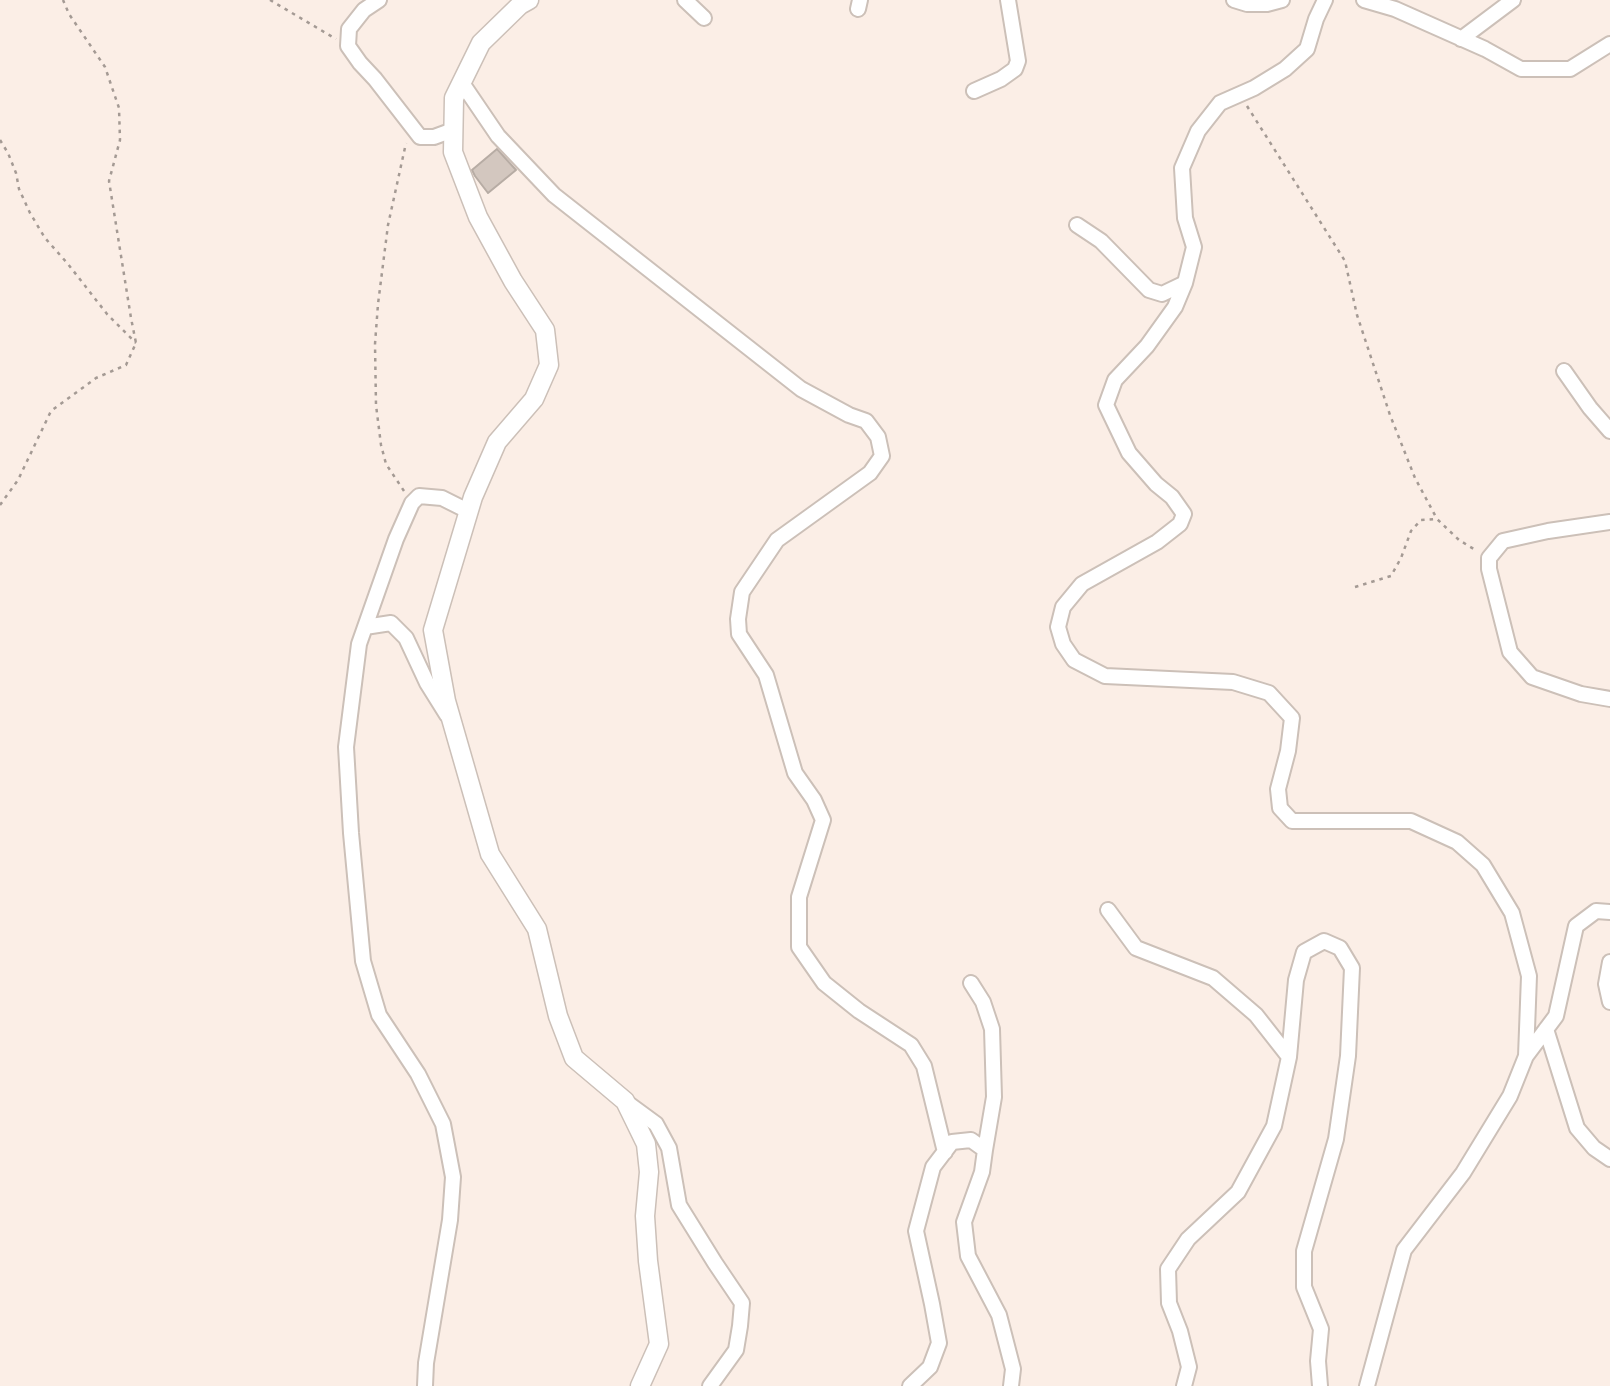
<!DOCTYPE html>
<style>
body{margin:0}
canvas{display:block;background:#fbeee6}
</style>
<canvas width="1610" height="1386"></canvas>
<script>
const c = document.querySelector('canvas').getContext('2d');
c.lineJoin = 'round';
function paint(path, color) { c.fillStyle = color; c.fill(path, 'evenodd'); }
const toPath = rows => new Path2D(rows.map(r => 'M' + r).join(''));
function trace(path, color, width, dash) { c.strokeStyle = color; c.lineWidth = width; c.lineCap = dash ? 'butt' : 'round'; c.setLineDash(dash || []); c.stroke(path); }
const building = toPath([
 [497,149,516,170,488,193,475,176,472,170,497,149]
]);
const path = toPath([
 [270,0,336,39],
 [1247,106,1345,261,1357,315,1390,415,1415,478,1437,519],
 [0,140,8,153,16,173,19,189,30,213,45,238,68,264,107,314,136,343],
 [404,491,386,464,381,445,376,405,375,344,378,304,388,225,406,143],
 [0,505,18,480,51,411,96,378,126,365,136,343,131,318,109,181,120,140,119,108,105,67,69,14,63,0],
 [1355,587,1391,576,1401,558,1411,531,1421,520,1437,519,1459,540,1477,551]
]);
const minor = toPath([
 [379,0,364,10,349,29,348,46,360,63,375,79,420,137,434,137,453,130],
 [685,0,704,18],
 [1234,0,1247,4,1267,4,1282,0],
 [1325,0,1316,19,1307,49,1285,69,1254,88,1220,103,1198,131,1182,168,1185,218,1194,247,1185,283,1175,307,1147,346,1115,380,1106,405,1129,453,1156,484,1172,497,1184,514,1180,524,1157,542,1082,584,1063,607,1058,627,1063,644,1074,660,1105,676,1233,682,1269,693,1292,718,1288,751,1278,789,1280,808,1292,821,1411,821,1457,842,1483,865,1512,913,1529,976,1526,1056],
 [1364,0,1395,9,1485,49,1521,69,1570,69,1610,44],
 [858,9,860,0],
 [1461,39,1513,0],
 [462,83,498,136,554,195,801,389,849,415,866,421,878,437,882,456,870,473,777,540,742,592,738,619,739,634,766,675,795,773,814,800,823,820,799,897,799,947,824,983,859,1011,911,1045,924,1066,945,1152],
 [974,91,1001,79,1015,69,1018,61,1008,0],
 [1077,225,1101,241,1149,290,1162,294,1185,283],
 [1564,371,1590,408,1610,431],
 [1610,522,1548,531,1503,541,1489,558,1489,569,1510,652,1532,677,1581,694,1610,699],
 [365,627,391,623,406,638,427,683,447,715],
 [1108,910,1136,948,1213,978,1256,1015,1289,1057],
 [1610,962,1606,984,1610,1002],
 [971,983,983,1002,992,1029,994,1097,985,1150],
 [1546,1029,1577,1128,1594,1148,1610,1159],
 [626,1102,656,1124,669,1148,679,1205,715,1263,742,1303,740,1326,736,1350,710,1386],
 [425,1386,426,1363,450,1220,453,1177,443,1124,418,1074,379,1015,363,961,351,833,346,747,359,644,396,539,412,503,419,496,442,498,468,511],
 [910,1386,930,1367,939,1343,932,1304,916,1231,933,1167,952,1142,971,1140,985,1150,982,1172,964,1222,968,1256,999,1315,1013,1369,1011,1386],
 [1184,1386,1189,1367,1180,1331,1169,1303,1168,1269,1188,1239,1238,1192,1274,1126,1289,1057,1296,980,1304,952,1324,941,1340,948,1352,968,1348,1056,1336,1139,1304,1251,1304,1287,1321,1329,1318,1361,1320,1386],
 [1367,1386,1404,1250,1463,1173,1510,1096,1526,1056,1556,1016,1576,926,1596,911,1610,912]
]);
const major = toPath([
 [529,0,520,5,481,43,454,98,453,152,478,217,513,281,545,330,549,365,534,399,497,442,473,497,433,630,446,701,490,854,537,929,558,1016,574,1058,625,1101,646,1144,649,1172,645,1216,648,1261,659,1344,640,1386]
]);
paint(building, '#d3c7bf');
trace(building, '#b7aca4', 2);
trace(minor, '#ccc0b8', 18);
trace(major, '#ccc0b8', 21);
trace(path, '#a49a94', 2.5, [3.5, 5]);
trace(minor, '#fff', 14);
trace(major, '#fff', 18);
</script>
